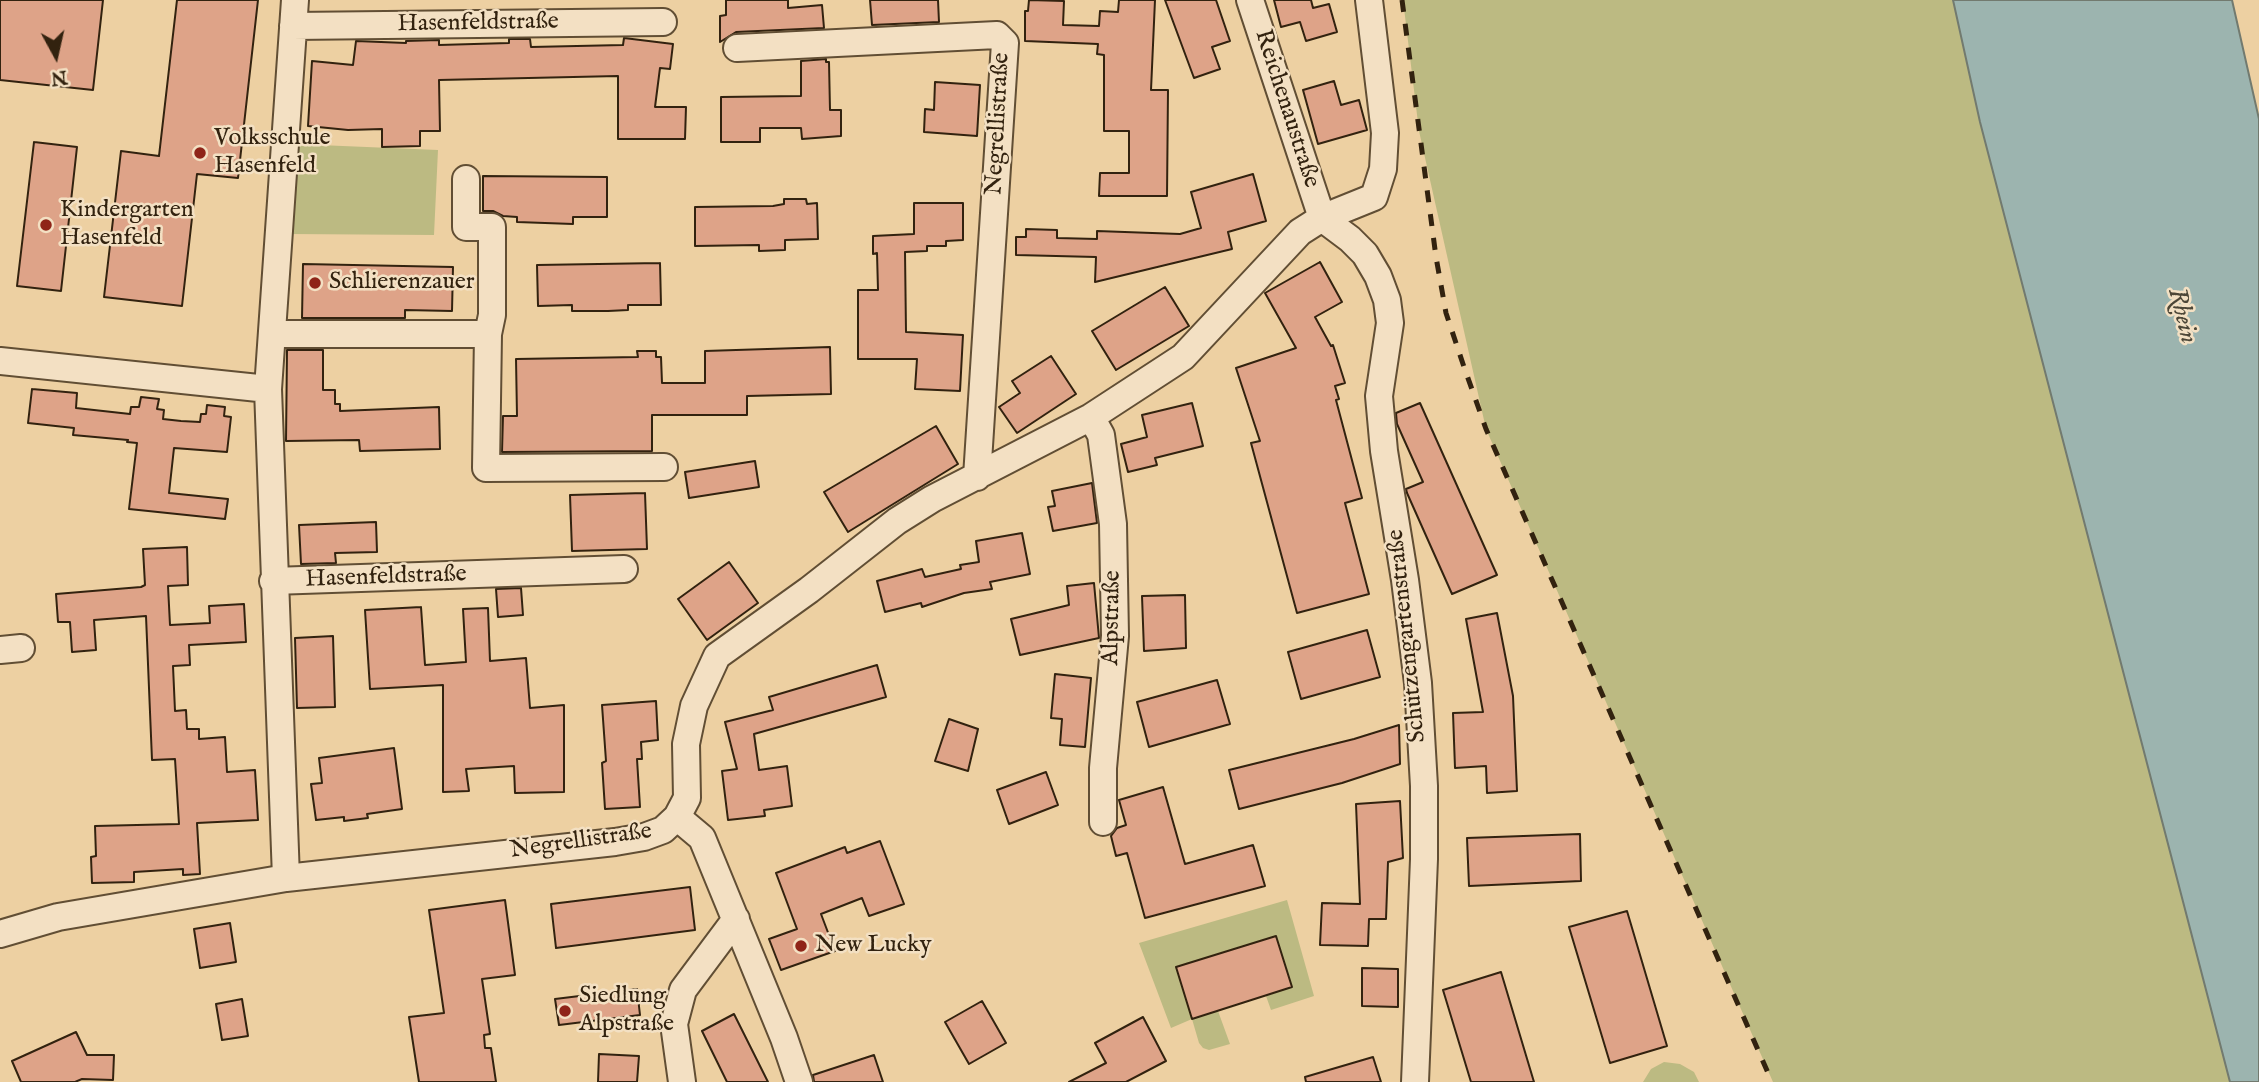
<!DOCTYPE html>
<meta charset="utf-8">
<style>
body{margin:0}
#map{position:relative;width:2259px;height:1082px;overflow:hidden;background:#edd0a2;font-family:"IM FELL English",serif}
canvas{display:block}
.north{position:absolute;left:21px;top:21px;width:70px;height:70px;-webkit-text-stroke:5px #f3e0c3;paint-order:stroke;rotate:172deg;font-size:19px;font-weight:700;line-height:28px;text-align:center;color:#32220f}
.north::after{content:'';display:block;margin:auto;width:24px;height:32px;background:#32220f;clip-path:polygon(50% 0,100% 100%,50% 72%,0 100%)}
</style>
<div id="map">
<canvas width="2259" height="1082"></canvas>
<div class="north">N</div>
</div>
<script>
const c = document.querySelector('canvas').getContext('2d');
c.lineJoin = 'round';
function paint(path, color) { c.fillStyle = color; c.fill(path, 'evenodd'); }
const toPath = rows => new Path2D(rows.map(r => 'M' + r).join(''));
function trace(path, color, width, dash) { c.strokeStyle = color; c.lineWidth = width; c.lineCap = dash ? 'butt' : 'round'; c.setLineDash(dash || []); c.stroke(path); }
function drawText(font, color, halo, rows, align = 'center') {
  c.font = font + ' "IM FELL English",serif'; c.lineWidth = 5; c.setLineDash([]); c.textBaseline = 'middle'; c.strokeStyle = halo; c.fillStyle = color; for (const [text, x, y, turn = 0] of rows) {
    c.save(); c.translate(x, y); c.rotate((+turn || 0) * Math.PI / 180); c.textAlign = isNaN(turn) ? turn : align; if (halo) c.strokeText(text, 0, 0); c.fillText(text, 0, 0); c.restore();
  }
}
const green = toPath([
 [1403,0,1957,0,2233,1082,1773,1082,1486,429,1419,131],
 [295,144,438,150,434,235,288,234],
 [1287,900,1314,996,1271,1010,1266,996,1292,987,1276,936,1177,967,1193,1018,1218,1011,1230,1044,1209,1050,1203,1048,1199,1043,1192,1019,1171,1028,1139,943],
 [1664,1062,1680,1064,1694,1072,1699,1082,1643,1082,1651,1069]
]);
const water = toPath([
 [1953,0,2232,0,2259,119,2259,1082,2230,1082,1980,122,1953,0]
]);
const building = toPath([
 [0,0,103,0,93,90,0,80,0,0],
 [177,0,258,0,238,178,197,174,182,306,104,297,121,151,159,156,177,0],
 [726,0,788,0,788,8,822,5,824,28,736,32,720,42,720,16,726,15,726,0],
 [870,0,938,0,939,22,872,25,870,0],
 [1029,0,1064,1,1063,25,1099,26,1100,11,1118,12,1119,0,1155,0,1151,90,1168,90,1167,196,1099,196,1100,173,1129,173,1129,131,1104,131,1104,55,1097,54,1098,44,1025,41,1025,11,1028,11,1029,0],
 [1165,0,1216,0,1230,41,1212,47,1220,69,1194,78,1165,0],
 [1274,0,1311,0,1313,8,1329,4,1337,32,1306,41,1300,22,1281,27,1274,0],
 [624,38,673,44,670,69,660,68,655,107,686,107,685,139,618,139,618,76,439,80,440,131,420,131,420,146,382,147,382,129,348,130,308,126,312,61,353,65,356,41,406,43,406,41,439,40,439,45,509,43,509,39,530,39,531,47,623,45,624,38],
 [826,59,826,62,829,62,830,110,841,110,841,136,802,139,801,128,760,128,760,142,721,142,721,97,801,96,801,61,826,59],
 [1334,81,1341,105,1359,100,1367,130,1318,144,1303,90,1334,81],
 [935,82,980,85,977,136,924,132,925,109,934,110,935,82],
 [34,142,77,147,61,291,17,286,34,142],
 [1253,174,1266,221,1228,232,1232,249,1095,282,1096,257,1016,255,1016,237,1026,237,1026,229,1057,230,1057,238,1097,239,1097,231,1180,234,1201,228,1191,192,1253,174],
 [483,176,607,177,607,217,573,217,573,224,517,222,517,217,503,216,493,211,483,211,483,176],
 [784,199,806,199,807,204,817,203,818,239,785,240,785,250,759,251,759,245,695,246,695,207,773,206,784,204,784,199],
 [914,203,963,203,963,240,946,241,946,246,927,246,927,251,905,252,906,332,963,335,960,391,915,389,917,359,858,359,858,290,878,290,877,253,873,254,873,236,914,234,914,203],
 [1320,262,1342,302,1315,317,1331,346,1333,345,1345,383,1335,386,1339,399,1336,400,1362,498,1345,503,1369,594,1297,613,1251,443,1260,441,1236,368,1296,348,1265,293,1320,262],
 [660,263,661,305,628,305,628,310,608,311,572,311,572,305,538,306,537,265,660,263],
 [303,264,453,267,452,311,405,310,405,318,302,318,303,264],
 [1165,287,1189,326,1116,370,1092,331,1165,287],
 [830,347,831,394,747,396,747,415,652,415,652,451,502,452,503,416,517,416,516,359,638,357,637,351,656,351,656,357,661,357,662,383,705,383,705,351,830,347],
 [287,350,323,350,323,390,335,390,335,404,340,404,340,411,439,407,440,449,360,451,359,440,286,441,287,350],
 [1051,356,1076,394,1017,433,999,407,1020,393,1012,381,1051,356],
 [32,389,77,393,76,408,130,414,131,407,139,407,141,397,159,399,157,409,164,410,163,419,181,421,200,422,201,414,206,414,207,405,225,407,224,416,231,417,227,452,174,448,169,493,228,499,225,519,129,509,137,443,127,442,128,440,73,435,74,428,28,423,32,389],
 [1192,403,1203,446,1155,458,1157,465,1128,472,1121,444,1147,437,1142,415,1192,403],
 [1420,403,1497,575,1452,594,1407,493,1406,489,1423,482,1397,424,1396,413,1420,403],
 [936,426,958,464,848,532,824,492,936,426],
 [755,461,759,487,689,498,685,472,755,461],
 [1092,483,1097,523,1053,531,1048,507,1055,506,1052,491,1092,483],
 [645,493,647,549,572,551,570,495,645,493],
 [376,522,377,552,335,553,336,563,301,564,299,525,376,522],
 [1022,533,1030,574,990,582,992,589,964,593,922,607,921,603,885,612,877,581,922,569,925,577,961,569,960,565,979,562,976,541,1022,533],
 [187,547,188,585,168,586,170,625,210,623,209,606,244,604,246,642,189,645,190,665,173,666,175,711,186,710,187,729,199,729,199,739,225,737,227,772,255,770,258,820,197,823,200,874,183,875,183,869,134,872,134,882,92,883,91,857,96,856,95,826,179,824,175,759,152,760,146,616,94,620,96,650,72,652,70,622,58,622,56,594,141,587,145,585,143,549,187,547],
 [729,562,758,603,707,640,678,599,729,562],
 [1094,583,1099,638,1020,655,1011,619,1069,605,1067,586,1094,583],
 [521,588,523,615,498,617,496,589,521,588],
 [1185,595,1186,648,1144,651,1142,596,1185,595],
 [421,607,425,665,466,662,463,609,488,608,490,661,526,658,530,708,564,705,564,792,515,793,514,766,466,769,469,791,443,792,443,685,370,689,365,610,421,607],
 [1497,613,1513,696,1517,791,1487,793,1486,766,1455,768,1453,713,1483,712,1466,619,1497,613],
 [1367,630,1380,677,1301,699,1288,652,1367,630],
 [333,636,335,707,297,708,295,638,333,636],
 [877,665,886,697,754,734,759,770,787,766,792,806,764,810,765,816,728,820,722,771,737,769,725,722,773,710,769,697,877,665],
 [1055,674,1091,678,1085,747,1060,745,1062,719,1051,718,1055,674],
 [1217,680,1230,724,1149,747,1137,702,1217,680],
 [656,701,658,740,641,742,642,759,637,759,640,807,605,809,602,763,606,761,602,705,656,701],
 [949,719,978,729,968,771,935,761,949,719],
 [1399,725,1400,764,1342,783,1239,809,1229,770,1354,739,1399,725],
 [394,748,402,809,367,814,368,818,344,821,344,817,316,820,311,784,322,783,319,758,394,748],
 [1046,772,1058,805,1009,824,997,790,1046,772],
 [1163,787,1185,864,1253,845,1265,886,1145,918,1127,853,1116,856,1111,836,1117,828,1126,825,1119,800,1163,787],
 [1400,801,1403,858,1388,862,1386,919,1369,919,1368,946,1320,945,1322,903,1360,904,1356,804,1400,801],
 [1580,834,1581,881,1469,886,1467,838,1580,834],
 [880,841,904,904,869,916,862,898,821,914,835,951,781,970,769,939,797,929,776,873,845,847,847,853,880,841],
 [690,887,695,930,556,948,551,904,690,887],
 [505,900,515,975,482,979,490,1034,484,1035,485,1048,491,1048,496,1082,419,1082,409,1017,444,1013,429,910,505,900],
 [1627,911,1667,1046,1610,1063,1569,927,1627,911],
 [230,923,236,962,200,968,194,929,230,923],
 [1276,936,1292,987,1192,1019,1176,967,1276,936],
 [1362,968,1398,969,1398,1007,1362,1006,1362,968],
 [1501,972,1534,1082,1471,1082,1443,990,1501,972],
 [637,989,640,1015,559,1025,555,999,637,989],
 [242,999,248,1036,222,1040,216,1004,242,999],
 [982,1001,1006,1043,969,1064,945,1022,982,1001],
 [734,1014,768,1082,727,1082,702,1031,734,1014],
 [1143,1017,1166,1061,1126,1082,1069,1082,1106,1063,1095,1043,1143,1017],
 [76,1032,87,1055,114,1055,113,1080,82,1079,75,1082,21,1082,12,1061,76,1032],
 [599,1054,639,1056,637,1082,598,1082,599,1054],
 [874,1055,883,1082,814,1082,813,1075,874,1055],
 [1373,1057,1381,1082,1306,1082,1305,1077,1373,1057]
]);
const street = toPath([
 [1250,0,1322,218],
 [293,26,663,22],
 [737,48,997,35,1005,43,977,477],
 [466,179,466,227,492,227,492,315,488,334,486,468,664,467],
 [1322,218,1350,239,1365,254,1378,276,1387,300,1390,323,1379,396,1384,451,1405,580,1418,683,1424,786,1424,859,1415,1082],
 [272,334,488,334],
 [0,361,268,389],
 [1091,417,1101,435,1113,524,1115,636,1103,768,1103,822],
 [273,581,624,569],
 [0,650,21,648],
 [677,817,702,838,784,1038,799,1082],
 [286,878,268,389,295,0],
 [0,934,58,917,286,878,615,842,644,837,663,830,677,817,687,798,686,744,694,706,717,656,809,590,897,521,932,499,1091,417,1183,357,1300,232,1322,218,1374,197,1383,169,1385,133,1369,0],
 [682,1082,674,1024,683,990,736,919]
]);
const rail = toPath([
 [1402,0,1436,257,1446,313,1463,364,1486,429,1772,1082]
]);
const markers = [
 [200,153,7,"#8f2418"],
 [46,225,7,"#8f2418"],
 [315,283,7,"#8f2418"],
 [801,946,7,"#8f2418"],
 [565,1011,7,"#8f2418"]
];
const streetNames = [
 ["Hasenfeldstraße",478,24,-1],
 ["Reichenaustraße",1286,109,72],
 ["Negrellistraße",999,124,-87],
 ["Hasenfeldstraße",386,578,-2],
 ["Alpstraße",1113,618,-89],
 ["Schützengartenstraße",1408,636,-96],
 ["Negrellistraße",581,842,-8]
];
const poiNames = [
 ["Volksschule",214,139],
 ["Hasenfeld",214,167],
 ["Kindergarten",60,211],
 ["Hasenfeld",60,239],
 ["Schlierenzauer",329,283],
 ["New Lucky",815,946],
 ["Siedlung",579,997],
 ["Alpstraße",579,1025]
];
const waterNames = [
 ["Rhein",2181,316,76]
];
paint(green, '#bcba82');
paint(water, '#9cb4af');
trace(water, '#727a6f', 2);
paint(building, '#dea388');
trace(building, '#32220f', 2);
trace(street, '#614e34', 30);
trace(street, '#f3e0c3', 26);
trace(rail, '#32220f', 5, [12, 12]);
for (const [x, y, r, color] of markers) { const dot = new Path2D(); dot.arc(x, y, r, 0, 2 * Math.PI); c.fillStyle = color; c.fill(dot); trace(dot, '#f3e0c3', 2.5); }
drawText('24px', '#32220f', '#f3e0c3', streetNames);
drawText('24px', '#32220f', '#f3e0c3', poiNames, 'left');
drawText('italic 26px', '#4c4637', '#f3e0c3', waterNames);
</script>
